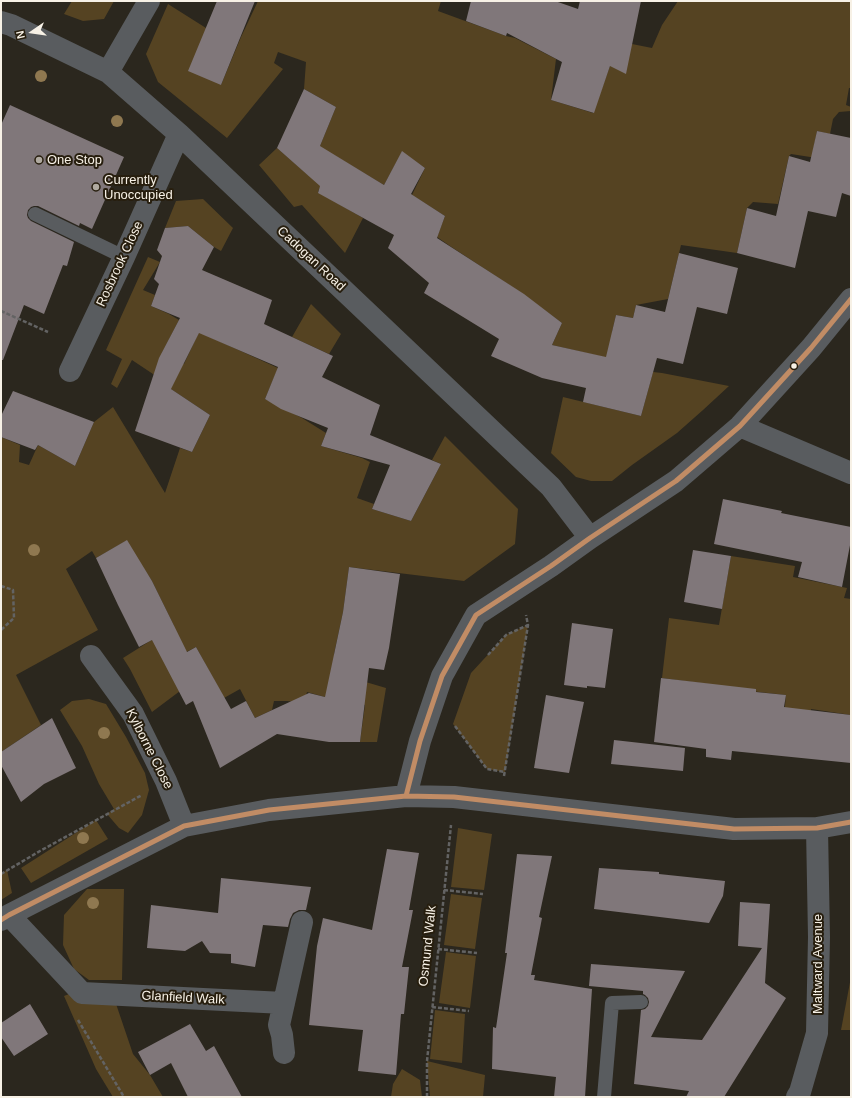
<!DOCTYPE html>
<style>
body{margin:0}
#map{position:relative;width:852px;height:1098px;overflow:hidden;background:#2b271e;font-family:Helvetica,sans-serif}
canvas{display:block}
.frame{position:absolute;inset:0;border:2px solid #f7f1e6;pointer-events:none}
.north{position:absolute;left:12px;top:12px;width:40px;height:40px;-webkit-text-stroke:3px #271e0e;paint-order:stroke;rotate:257deg;font-size:11px;font-weight:700;line-height:16px;text-align:center;color:#f7f1e6}
.north::after{content:'';display:block;margin:auto;width:14px;height:18px;background:#f7f1e6;clip-path:polygon(50% 0,100% 100%,50% 72%,0 100%)}
</style>
<div id="map">
<canvas width="852" height="1098"></canvas>
<div class="frame"></div>
<div class="north">N</div>
</div>
<script>
const c = document.querySelector('canvas').getContext('2d');
c.lineJoin = 'round';
function paint(path, color) { c.fillStyle = color; c.fill(path, 'evenodd'); }
const toPath = rows => new Path2D(rows.map(r => 'M' + r).join(''));
function trace(path, color, width, dash) { c.strokeStyle = color; c.lineWidth = width; c.lineCap = dash ? 'butt' : 'round'; c.setLineDash(dash || []); c.stroke(path); }
function drawText(font, color, halo, rows, align = 'center') {
  c.font = font + ' Helvetica,sans-serif'; c.lineWidth = 4; c.setLineDash([]); c.textBaseline = 'middle'; c.strokeStyle = halo; c.fillStyle = color; for (const [text, x, y, turn = 0] of rows) {
    c.save(); c.translate(x, y); c.rotate((+turn || 0) * Math.PI / 180); c.textAlign = isNaN(turn) ? turn : align; if (halo) c.strokeText(text, 0, 0); c.fillText(text, 0, 0); c.restore();
  }
}
const green = toPath([
 [72,1,114,1,104,19,83,21,64,14],
 [258,1,441,1,438,11,506,36,515,38,556,59,551,100,593,113,610,66,632,44,652,48,662,25,678,1,851,1,851,88,849,88,846,105,851,107,851,111,839,112,833,119,830,134,817,131,813,151,823,159,791,154,789,156,778,204,753,202,747,208,737,253,681,245,668,299,636,305,633,318,616,315,612,332,628,336,629,363,552,345,562,323,520,292,450,246,437,237,445,216,412,195,425,168,402,152,384,185,332,154,318,192,363,218,345,253,302,205,294,207,259,165,277,148,308,175,336,107,304,89,306,62,278,52,274,63,283,69,227,138,158,82,146,54,168,4,206,28,221,85,241,37],
 [203,199,233,228,221,251,214,247,188,226,165,228,176,201],
 [148,257,160,262,143,290,155,295,151,306,169,314,179,320,162,353,184,364,199,332,278,368,265,399,302,418,326,433,321,446,362,458,370,462,357,498,374,504,372,509,411,521,441,464,432,460,445,436,518,509,515,544,464,581,349,567,343,612,334,654,342,675,386,688,377,742,360,742,365,705,354,702,336,700,307,692,304,703,287,701,274,701,272,710,255,718,240,689,224,698,196,647,165,663,180,691,152,712,130,669,123,658,174,626,152,581,126,541,96,558,92,551,66,569,98,630,16,675,41,725,1,752,1,437,20,445,19,462,29,465,38,445,75,466,94,422,113,407,165,493,180,448,192,452,210,415,171,389,153,374,132,360,117,388,111,384,122,359,106,350],
 [311,304,341,334,329,354,292,337],
 [653,372,662,373,729,386,703,410,677,433,632,465,612,481,591,481,576,477,551,453,563,397,641,416],
 [731,556,795,566,793,577,847,588,844,598,851,599,851,715,811,709,810,718,784,716,786,695,759,692,714,685,662,678,669,618,719,625],
 [528,625,505,772,487,769,453,724,471,673,506,635],
 [89,699,106,704,126,737,145,773,149,790,142,815,128,833,119,828,107,814,114,809,99,784,82,746,60,710,72,701],
 [96,820,108,839,31,883,21,868],
 [458,828,492,834,484,890,451,887],
 [7,870,12,893,1,900,1,874],
 [87,889,124,889,122,980,89,980,74,969,63,945,64,915],
 [451,894,482,898,475,949,444,945],
 [446,952,476,956,470,1008,439,1003],
 [851,977,851,1030,841,1030],
 [79,990,113,995,133,1054,150,1075,163,1097,113,1097,96,1069,64,996],
 [435,1010,465,1014,462,1063,430,1059],
 [427,1061,485,1075,483,1097,430,1097],
 [402,1069,420,1080,422,1097,391,1097,393,1084]
]);
const building = toPath([
 [217,1,255,1,221,85,188,71],
 [471,1,555,1,578,9,580,1,641,1,626,74,610,66,594,113,551,100,562,62,507,33,506,36,466,21],
 [304,89,336,107,320,146,384,185,402,151,425,168,411,194,445,216,437,238,524,294,562,323,552,345,606,357,616,315,633,318,636,305,665,312,679,253,738,268,727,314,697,307,683,364,657,358,641,416,583,402,586,388,542,378,491,356,499,339,424,293,429,283,388,248,394,235,318,193,320,186,277,148],
 [10,105,124,157,92,229,80,223,79,226,38,206,34,206,31,207,28,210,27,215,28,218,31,221,74,242,67,266,63,265,44,314,24,305,3,360,1,360,1,125],
 [817,131,851,138,851,196,842,193,836,217,808,211,795,268,737,253,747,208,776,216,789,156,810,162],
 [188,226,214,247,202,270,272,300,264,324,333,356,322,377,380,405,370,435,441,464,411,521,372,509,390,465,321,446,328,428,281,409,265,399,278,367,199,333,171,389,210,415,192,452,135,431,159,358,180,318,151,306,159,284,154,279,162,256,157,250,165,228],
 [13,391,94,422,75,466,38,445,35,450,1,437,1,416],
 [723,499,782,511,781,513,851,527,851,540,842,587,798,577,802,562,714,544],
 [127,540,152,581,187,652,196,647,231,709,246,701,255,718,309,693,325,697,343,612,349,567,400,574,389,648,384,670,369,668,360,742,329,742,277,734,220,768,193,701,186,705,152,640,139,647,118,605,96,558],
 [693,550,731,556,722,609,684,602],
 [572,623,613,629,605,688,587,686,587,688,564,685],
 [661,678,756,689,756,692,786,695,784,707,851,715,851,763,732,751,731,760,706,757,706,749,654,742],
 [546,695,584,702,569,773,534,768],
 [52,718,76,768,44,784,21,802,1,765,1,752],
 [614,740,685,748,683,771,611,764],
 [387,849,419,853,409,910,413,910,402,967,409,967,404,1014,401,1014,396,1075,358,1071,363,1030,309,1025,317,946,323,918,372,930],
 [517,854,552,856,539,917,542,918,531,975,535,975,534,980,592,989,585,1097,554,1097,556,1077,492,1069,493,1027,496,1028,507,953,505,953],
 [599,868,659,872,659,874,725,881,723,896,709,923,594,909],
 [221,878,311,887,306,910,299,910,293,913,290,919,288,927,263,925,255,967,231,963,231,954,210,953,202,941,185,951,147,948,151,905,218,913],
 [740,902,770,904,765,983,786,998,724,1097,686,1097,689,1091,634,1084,641,1010,645,1009,648,1006,649,1002,648,998,645,995,643,994,643,991,589,986,591,964,685,971,651,1037,702,1040,762,948,738,946],
 [30,1004,48,1034,14,1056,1,1037,1,1023],
 [190,1024,206,1051,214,1046,242,1097,188,1097,171,1063,150,1075,138,1052]
]);
const path = toPath([
 [1,311,48,332],
 [1,586,13,590,14,618,1,630],
 [488,655,506,635,528,625],
 [455,726,487,769,505,772],
 [504,776,528,625,526,615],
 [1,874,40,851,142,795],
 [444,890,483,894],
 [438,949,477,953],
 [432,1007,469,1011],
 [78,1020,124,1097],
 [427,1097,427,1061,451,825]
]);
const service = toPath([
 [35,214,124,257],
 [604,1097,612,1003,641,1002]
]);
const minor = toPath([
 [1,22,11,25,108,72,179,134,551,487,590,538],
 [108,72,149,1],
 [70,371,124,257,179,134],
 [740,426,851,473],
 [91,656,133,714,166,781,184,826],
 [406,796,420,741,442,676,476,615,551,566,590,538,676,481,740,426,811,348,851,299],
 [9,915,82,993,284,1003],
 [1,920,9,915,184,826,269,810,406,796,454,797,734,829,817,828,851,822],
 [284,1053,282,1035,279,1025,302,922],
 [797,1097,800,1092,817,1033,819,937,817,828]
]);
const bus1 = toPath([
 [406,796,420,741,442,676,476,615,551,566,590,538,676,481,740,426,811,348,851,299],
 [1,920,9,915,184,826,269,810,406,796,454,797,734,829,817,828,851,822]
]);
const trees = [
 [41,76],
 [117,121],
 [34,550],
 [104,733],
 [83,838],
 [93,903]
];
const markers = [
 [39,160,4,"#b0aaa0"],
 [96,187,4,"#b0aaa0"],
 [794,366,3.5,"#f7f1e6"]
];
const poiNames = [
 ["One Stop",47,160],
 ["Currently",104,180],
 ["Unoccupied",104,195]
];
const streetNames = [
 ["Cadogan Road",311,259,43],
 ["Rosbrook Close",120,264,-65],
 ["Kylborne Close",149,749,63],
 ["Osmund Walk",428,946,-84],
 ["Maltward Avenue",818,964,-90],
 ["Glanfield Walk",183,998,3]
];
paint(green, '#554322');
paint(building, '#80777a');
trace(path, '#636363', 2.5, [4, 2]);
trace(service, '#595c5f', 14);
trace(minor, '#595c5f', 22);
trace(bus1, '#c18c65', 5);
c.fillStyle = '#8f7850';
for (const [x, y] of trees) { c.beginPath(); c.arc(x, y, 6, 0, 2 * Math.PI); c.fill(); }
for (const [x, y, r, color] of markers) { const dot = new Path2D(); dot.arc(x, y, r, 0, 2 * Math.PI); c.fillStyle = color; c.fill(dot); trace(dot, '#271e0e', 1.5); }
drawText('13px', '#f7f1e6', '#271e0e', poiNames, 'left');
drawText('13px', '#f7f1e6', '#271e0e', streetNames);
</script>
